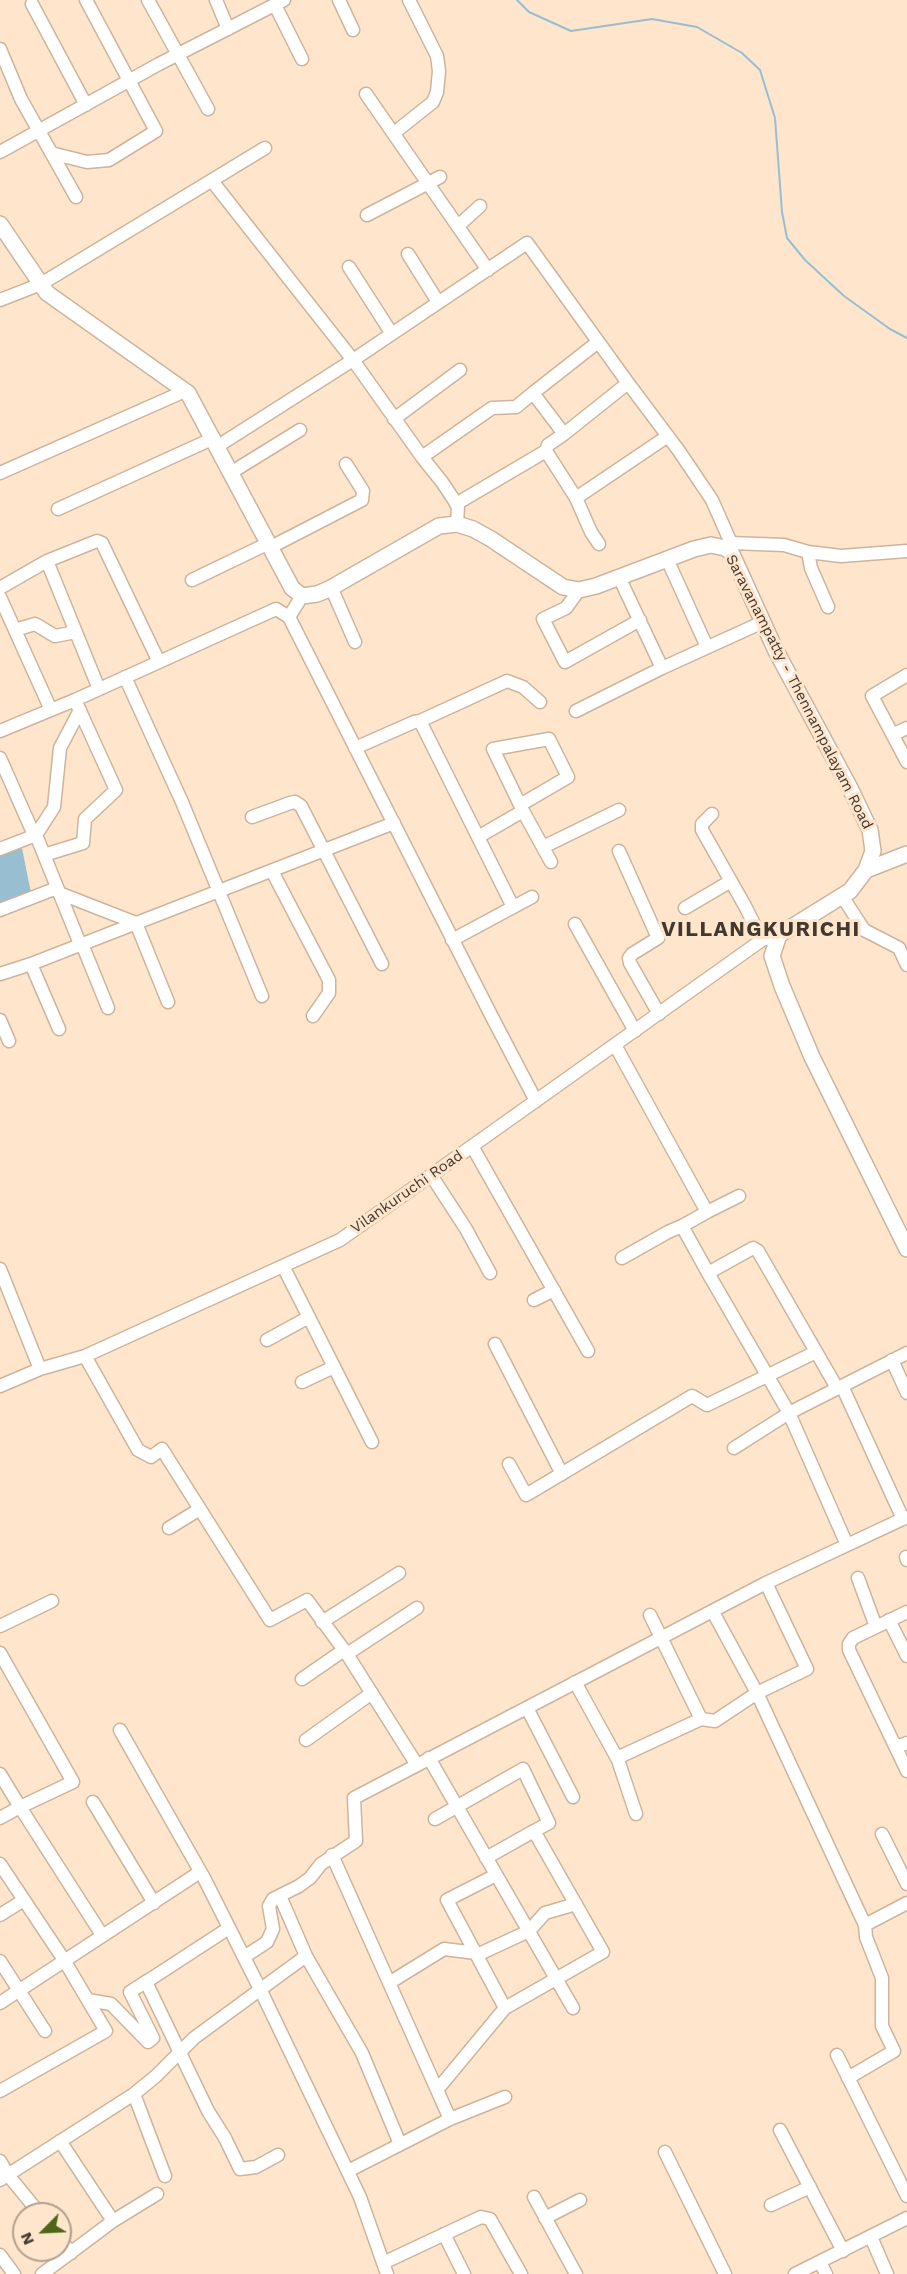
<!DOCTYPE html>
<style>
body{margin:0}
#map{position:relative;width:907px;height:2274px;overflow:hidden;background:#fee5cc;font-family:"Work Sans",sans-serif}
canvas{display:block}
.north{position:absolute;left:12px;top:2202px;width:60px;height:60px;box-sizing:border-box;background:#fee5cc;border:2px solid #b3a08d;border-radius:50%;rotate:246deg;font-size:16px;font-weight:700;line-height:24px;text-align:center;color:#42382e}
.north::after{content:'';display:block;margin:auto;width:21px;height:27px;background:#4e6615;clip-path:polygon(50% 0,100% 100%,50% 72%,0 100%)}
</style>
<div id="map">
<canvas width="907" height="2274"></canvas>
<div class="north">N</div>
</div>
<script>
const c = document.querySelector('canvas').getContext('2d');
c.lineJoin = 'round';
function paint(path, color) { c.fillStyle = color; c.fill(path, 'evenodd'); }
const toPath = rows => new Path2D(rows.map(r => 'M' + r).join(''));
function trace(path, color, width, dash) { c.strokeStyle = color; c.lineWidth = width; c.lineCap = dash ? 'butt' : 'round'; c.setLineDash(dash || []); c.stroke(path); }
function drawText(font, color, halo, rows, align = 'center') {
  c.font = font + ' "Work Sans",sans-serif'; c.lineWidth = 6; c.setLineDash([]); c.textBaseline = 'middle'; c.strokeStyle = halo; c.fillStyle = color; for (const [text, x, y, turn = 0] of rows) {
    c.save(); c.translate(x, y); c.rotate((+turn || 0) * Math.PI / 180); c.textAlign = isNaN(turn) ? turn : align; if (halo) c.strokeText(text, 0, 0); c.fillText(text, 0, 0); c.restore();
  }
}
const water = toPath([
 [22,848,31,893,0,904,0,856]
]);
const stream = toPath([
 [517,0,529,12,571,31,652,19,697,27,742,53,760,70,775,118,782,212,787,238,805,260,844,296,890,329,907,338]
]);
const minor = toPath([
 [148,0,208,109],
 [216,0,228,29],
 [339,0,353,30],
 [32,4,86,105],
 [275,5,302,59],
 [0,49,21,99,76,197],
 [366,94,488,270],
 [394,133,433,102,437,92,439,71,437,56,409,0],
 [0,152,159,64,284,0],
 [51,153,87,162,109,160,156,131,86,0],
 [212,181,353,360,422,457,442,482,458,506,457,524],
 [367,215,440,177],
 [458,226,480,206],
 [408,254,438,302],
 [349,267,392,334],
 [0,300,41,284,265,148],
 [533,393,598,342],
 [394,419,460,370],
 [564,434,628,383],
 [218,446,353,360,527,243,628,383,679,451,712,500,731,543],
 [422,457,492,408,516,407,533,393,564,434,548,445,546,451,576,498,591,532,599,544],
 [232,472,300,430],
 [0,473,185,391],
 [576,498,668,436],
 [456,504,546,451],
 [58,509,214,438],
 [271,547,362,500,363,491,346,464],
 [725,548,731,543,784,545,808,552,841,556,907,551],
 [808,552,811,568,828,607],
 [667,559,707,647],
 [47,561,99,689],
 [619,577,662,668],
 [192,580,269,543],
 [331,587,355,642],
 [0,588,47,561,97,541,102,543,159,662],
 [579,590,566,608,543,619,565,662,640,620],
 [302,596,289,617,492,1017,536,1101],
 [0,597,51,710],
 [15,630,35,624,55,636,76,632],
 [907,675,872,696,907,762],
 [125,677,182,802,262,996],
 [576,711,662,668,763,622],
 [420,721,507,681,523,687,540,702],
 [0,731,75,700,276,609,289,617],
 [894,734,907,728],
 [355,748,414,722,420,721,513,907],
 [0,758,34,835],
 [523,811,551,862],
 [712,814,702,824,702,830,745,906,762,940],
 [252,817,290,803,295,802,301,806,382,964],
 [36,835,54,807,60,748,80,710],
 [478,837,523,811,493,749,549,739,568,777,520,805],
 [543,847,619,810],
 [0,849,36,835,80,944],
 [619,851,658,938,632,954,629,958,630,963,659,1014],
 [44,855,83,843,85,819,116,790,75,700],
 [272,871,329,980,329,993,313,1016],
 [59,893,136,923,168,1002],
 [842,896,864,930,899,948,907,965],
 [685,908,731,881],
 [0,910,57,888],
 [575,924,635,1031],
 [452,940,532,897],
 [82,944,108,1008],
 [31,964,59,1029],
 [0,974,31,964,394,823],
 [0,1020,9,1041],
 [615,1045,707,1212,682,1226,708,1273],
 [472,1146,588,1351],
 [431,1175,466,1229,490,1273],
 [707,1212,739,1196],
 [622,1258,668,1232,682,1226],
 [283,1266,372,1442],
 [0,1269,40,1369],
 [534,1300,554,1290],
 [267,1340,309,1317],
 [495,1344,562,1474],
 [85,1356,138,1450,151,1457,162,1449,270,1620,307,1600,347,1654,417,1765],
 [892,1360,907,1393],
 [302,1382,334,1367],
 [0,1386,40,1369,85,1356,340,1240,762,940,779,935],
 [842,1386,903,1519],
 [837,1388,758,1251,753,1248,708,1273,789,1413,907,1353],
 [734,1448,789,1413,847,1545],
 [509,1464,526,1495,692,1396,707,1405,816,1352],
 [169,1528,200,1509],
 [906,1557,907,1560],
 [858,1578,876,1627],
 [713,1612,757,1693,865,1925,907,1903],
 [907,1612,853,1638,849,1644,849,1650,907,1771],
 [650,1615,701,1719],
 [889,1620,907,1656],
 [322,1622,399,1573],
 [0,1626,52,1601],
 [0,1653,73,1782,20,1807,102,1935],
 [347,1654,417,1608],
 [302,1679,344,1650],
 [575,1682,618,1760,636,1814],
 [527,1708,573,1797],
 [120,1730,204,1878,260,1989,360,2197,387,2274],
 [306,1740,372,1693],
 [896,1747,907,1743],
 [429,1758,573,2008],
 [617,1758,701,1719,715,1721,757,1693,807,1669,766,1583],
 [0,1774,20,1807,0,1818],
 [93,1802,154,1903],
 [435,1819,523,1769,549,1823,534,1831,603,1952,505,2008,447,1900,496,1875],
 [882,1834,907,1884],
 [332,1855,450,2119],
 [486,1858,534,1831],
 [0,1864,64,1960,106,2031,0,2091],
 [280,1896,306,1956,362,2053,400,2144],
 [0,1915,24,1900],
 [229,1928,146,1982,208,2111,225,2138,240,2169,256,2167,278,2155],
 [477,1955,529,1931,545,1913,576,1904],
 [244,1957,267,1942,273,1929,269,1906,273,1899,299,1886,310,1878,321,1864,356,1841,354,1798,766,1583,907,1517],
 [0,1961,45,2031],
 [389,1983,444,1949,476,1953],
 [88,2000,111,2004,148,2042,153,2038,130,1992,147,1981],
 [0,2003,200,1872],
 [837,2055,907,2196],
 [848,2078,894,2051,882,2026,882,1978,866,1937,865,1925],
 [437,2090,505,2008],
 [134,2094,165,2176],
 [780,2130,843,2251],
 [665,2152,725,2274],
 [0,2161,8,2175,40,2214],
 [348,2171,450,2119,505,2097],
 [0,2180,134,2094,156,2076,194,2038,306,1956],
 [534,2197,576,2274],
 [771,2205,810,2187],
 [545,2218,580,2200],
 [113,2221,157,2194],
 [444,2234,464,2274],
 [871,2237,887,2274],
 [60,2239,71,2253],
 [0,2255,14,2274],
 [820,2262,826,2274],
 [383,2263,481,2217,490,2219,521,2274],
 [42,2274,113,2221,60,2141],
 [795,2274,907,2218]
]);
const major = toPath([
 [0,224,47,293,188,393,292,588,302,596,317,594,329,589,439,526,457,524,473,529,491,539,563,587,579,590,596,586,694,549,711,545,725,548,731,552,776,651,850,788,870,830,873,851,866,870,850,891,779,935,772,956,782,986,812,1057,907,1249],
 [866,870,907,854]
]);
const streetNames = [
 ["Saravanampatty - Thennampalayam Road",799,692,63],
 ["Vilankuruchi Road",407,1192,-35]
];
const districtNames = [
 ["VILLANGKURICHI",761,930]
];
paint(water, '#97bed1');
trace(stream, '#97bed1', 2);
trace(minor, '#cdb59d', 15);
trace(major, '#cdb59d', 18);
trace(minor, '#fff', 12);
trace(major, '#fff', 15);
drawText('15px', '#42382e', '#fee5cc', streetNames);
c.letterSpacing = '1.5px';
drawText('bold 21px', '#42382e', '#fee5cc', districtNames);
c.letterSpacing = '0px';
</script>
